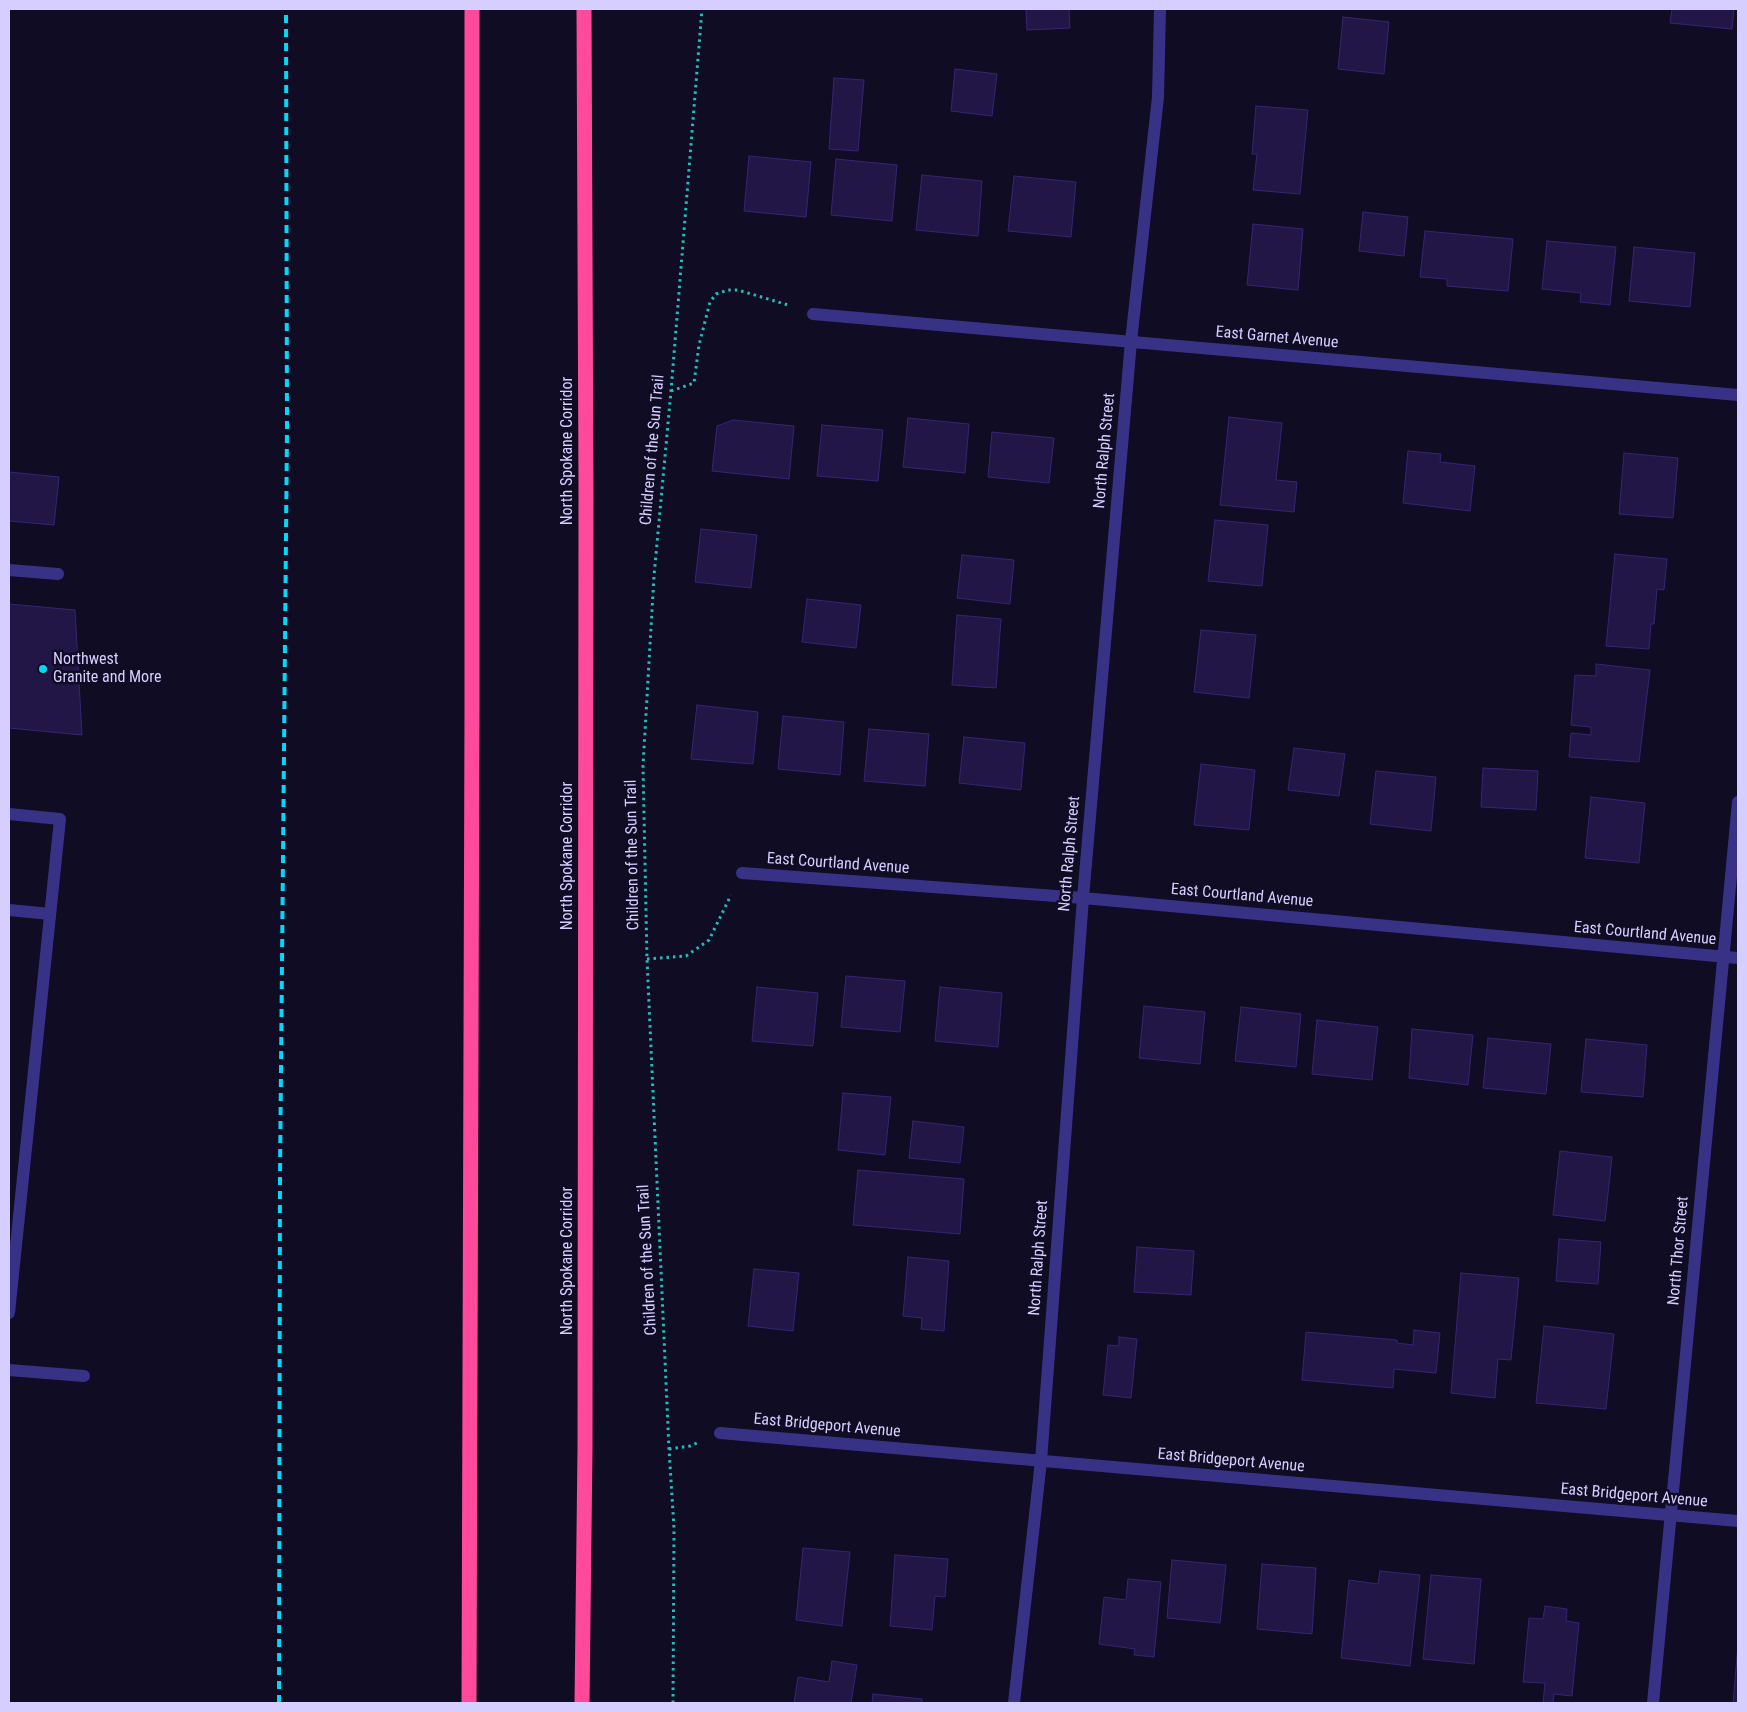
<!DOCTYPE html>
<style>
body{margin:0}
#map{position:relative;width:1747px;height:1712px;overflow:hidden;background:#100c24;font-family:"Roboto Condensed",sans-serif}
canvas{display:block}
.frame{position:absolute;inset:0;border:10px solid #d5ceff;pointer-events:none}
</style>
<div id="map">
<canvas width="1747" height="1712"></canvas>
<div class="frame"></div>
</div>
<script>
const c = document.querySelector('canvas').getContext('2d');
c.lineJoin = 'round';
function paint(path, color) { c.fillStyle = color; c.fill(path, 'evenodd'); }
const toPath = rows => new Path2D(rows.map(r => 'M' + r).join(''));
function trace(path, color, width, dash) { c.strokeStyle = color; c.lineWidth = width; c.lineCap = dash ? 'butt' : 'round'; c.setLineDash(dash || []); c.stroke(path); }
function drawText(font, color, halo, rows, align = 'center') {
  c.font = font + ' "Roboto Condensed",sans-serif'; c.lineWidth = 5; c.setLineDash([]); c.textBaseline = 'middle'; c.strokeStyle = halo; c.fillStyle = color; for (const [text, x, y, turn = 0] of rows) {
    c.save(); c.translate(x, y); c.rotate((+turn || 0) * Math.PI / 180); c.textAlign = isNaN(turn) ? turn : align; if (halo) c.strokeText(text, 0, 0); c.fillText(text, 0, 0); c.restore();
  }
}
const building = toPath([
 [1026,9,1069,9,1070,28,1027,30,1026,9],
 [1672,9,1734,9,1732,29,1670,23,1672,9],
 [1343,17,1389,22,1384,74,1338,69,1343,17],
 [955,69,997,74,992,116,951,111,955,69],
 [834,78,864,80,858,151,829,149,834,78],
 [1256,106,1308,110,1300,194,1253,190,1257,154,1252,154,1256,106],
 [749,156,811,162,806,217,744,211,749,156],
 [836,159,897,165,892,221,831,215,836,159],
 [922,175,982,181,978,236,916,230,922,175],
 [1014,176,1076,182,1071,237,1008,231,1014,176],
 [1363,212,1408,217,1404,256,1359,251,1363,212],
 [1253,224,1303,229,1298,290,1247,285,1253,224],
 [1425,231,1513,239,1508,291,1447,286,1447,279,1420,277,1425,231],
 [1547,241,1616,247,1610,305,1580,302,1581,293,1542,289,1547,241],
 [1634,247,1695,253,1690,307,1629,301,1634,247],
 [1229,417,1282,423,1276,480,1297,482,1294,512,1220,505,1229,417],
 [908,418,969,424,965,473,903,467,908,418],
 [733,420,794,426,789,479,712,471,717,426,733,420],
 [822,425,883,430,878,481,817,476,822,425],
 [992,432,1054,438,1049,483,988,477,992,432],
 [1408,451,1441,454,1440,462,1475,466,1470,511,1403,503,1408,451],
 [1624,453,1678,458,1673,518,1619,514,1624,453],
 [9,472,59,477,54,525,9,521,9,472],
 [1215,520,1268,525,1262,586,1208,581,1215,520],
 [701,529,757,535,751,588,695,582,701,529],
 [1615,554,1667,559,1664,590,1657,589,1654,624,1651,624,1649,649,1606,646,1615,554],
 [962,555,1014,560,1010,604,957,598,962,555],
 [807,599,861,605,856,648,802,642,807,599],
 [9,604,75,610,82,735,9,728,9,604],
 [957,615,1001,619,996,688,952,685,957,615],
 [1201,630,1256,635,1249,698,1194,692,1201,630],
 [1596,664,1650,670,1639,762,1569,757,1571,733,1591,735,1591,727,1571,725,1575,675,1596,676,1596,664],
 [697,705,758,712,753,764,691,759,697,705],
 [783,716,844,722,840,775,778,769,783,716],
 [869,729,929,734,925,786,864,781,869,729],
 [964,737,1025,743,1021,790,959,783,964,737],
 [1294,748,1345,754,1339,796,1288,790,1294,748],
 [1201,764,1255,770,1249,830,1194,825,1201,764],
 [1483,768,1538,771,1536,810,1481,807,1483,768],
 [1376,771,1436,777,1431,831,1370,824,1376,771],
 [1591,797,1645,803,1639,863,1585,858,1591,797],
 [846,976,905,981,900,1032,841,1027,846,976],
 [757,987,818,993,813,1046,752,1041,757,987],
 [940,987,1002,993,998,1047,935,1041,940,987],
 [1144,1006,1205,1012,1200,1064,1139,1058,1144,1006],
 [1241,1007,1301,1014,1296,1067,1235,1061,1241,1007],
 [1317,1020,1378,1027,1372,1080,1312,1074,1317,1020],
 [1412,1029,1473,1035,1468,1085,1409,1078,1412,1029],
 [1488,1038,1551,1044,1546,1094,1483,1088,1488,1038],
 [1586,1039,1647,1045,1643,1097,1581,1092,1586,1039],
 [843,1093,891,1097,885,1155,838,1150,843,1093],
 [913,1121,964,1127,960,1163,909,1158,913,1121],
 [1560,1151,1612,1157,1605,1221,1553,1215,1560,1151],
 [858,1170,964,1179,960,1234,853,1225,858,1170],
 [1559,1239,1601,1242,1598,1284,1556,1281,1559,1239],
 [1137,1247,1194,1251,1191,1295,1134,1292,1137,1247],
 [908,1257,949,1261,944,1331,921,1329,922,1318,903,1316,908,1257],
 [754,1269,799,1273,793,1331,748,1326,754,1269],
 [1461,1273,1519,1278,1511,1360,1498,1359,1495,1398,1451,1393,1461,1273],
 [1544,1326,1614,1334,1606,1409,1536,1403,1544,1326],
 [1414,1330,1440,1333,1436,1373,1394,1369,1393,1388,1302,1380,1306,1332,1397,1340,1397,1343,1413,1345,1414,1330],
 [1119,1337,1137,1339,1131,1398,1103,1395,1108,1345,1119,1346,1119,1337],
 [803,1548,850,1552,842,1626,796,1620,803,1548],
 [895,1555,948,1559,945,1597,935,1596,932,1630,890,1626,895,1555],
 [1172,1560,1226,1565,1220,1623,1167,1618,1172,1560],
 [1262,1564,1316,1568,1312,1634,1257,1629,1262,1564],
 [1380,1571,1420,1575,1410,1666,1341,1658,1349,1580,1378,1584,1380,1571],
 [1431,1575,1481,1579,1474,1664,1423,1659,1431,1575],
 [1128,1579,1161,1582,1154,1657,1134,1655,1135,1649,1099,1644,1104,1597,1126,1600,1128,1579],
 [1545,1606,1567,1609,1566,1621,1579,1623,1572,1696,1554,1694,1553,1703,1543,1703,1545,1683,1523,1682,1529,1618,1543,1619,1545,1606],
 [1738,1645,1738,1703,1733,1703,1738,1645],
 [832,1661,857,1665,851,1703,794,1703,798,1677,829,1682,832,1661],
 [873,1694,922,1699,922,1703,872,1703,873,1694]
]);
const path = toPath([
 [671,391,694,383,699,345,710,302,716,294,728,290,738,290,788,305],
 [647,959,686,956,709,940,731,895],
 [669,1449,690,1446,697,1443],
 [673,1703,674,1528,669,1449,647,959,643,766,654,576,671,391,702,9]
]);
const service = toPath([
 [9,570,58,574],
 [9,814,60,819,9,1313],
 [9,910,50,914]
]);
const minor = toPath([
 [813,314,1738,395],
 [742,873,1083,898,1738,958],
 [9,1370,84,1376],
 [720,1433,1738,1521],
 [1014,1703,1041,1461,1083,898,1131,341,1158,97,1160,9],
 [1653,1703,1738,802]
]);
const motorway = toPath([
 [469,1703,472,706,472,9],
 [582,1703,585,1448,586,493,584,9]
]);
const rail = toPath([
 [279,1703,280,1176,287,430,286,9]
]);
const markers = [
 [43,669,5,"#00d9f9"]
];
const streetNames = [
 ["East Garnet Avenue",1277,338,5],
 ["Children of the Sun Trail",653,450,-85],
 ["North Spokane Corridor",568,451,-90],
 ["North Ralph Street",1105,451,-85],
 ["North Ralph Street",1070,854,-85],
 ["Children of the Sun Trail",633,855,-91],
 ["North Spokane Corridor",568,856,-90],
 ["East Courtland Avenue",838,864,4],
 ["East Courtland Avenue",1242,896,5],
 ["East Courtland Avenue",1645,934,5],
 ["North Thor Street",1679,1251,-85],
 ["North Ralph Street",1039,1258,-86],
 ["Children of the Sun Trail",648,1260,-93],
 ["North Spokane Corridor",568,1261,-90],
 ["East Bridgeport Avenue",827,1426,5],
 ["East Bridgeport Avenue",1231,1461,5],
 ["East Bridgeport Avenue",1634,1496,5]
];
const poiNames = [
 ["Northwest",53,660],
 ["Granite and More",53,678]
];
paint(building, '#211646');
trace(building, '#372575', 1);
trace(path, '#22bfba', 3, [2.5, 4]);
trace(service, '#383287', 12);
trace(minor, '#383287', 12);
trace(motorway, '#ff499b', 15);
trace(rail, '#00d9f9', 4, [8, 6]);
for (const [x, y, r, color] of markers) { const dot = new Path2D(); dot.arc(x, y, r, 0, 2 * Math.PI); c.fillStyle = color; c.fill(dot); trace(dot, '#100c24', 2); }
drawText('16px', '#d5ceff', '#100c24', streetNames);
drawText('16px', '#d5ceff', '#100c24', poiNames, 'left');
</script>
